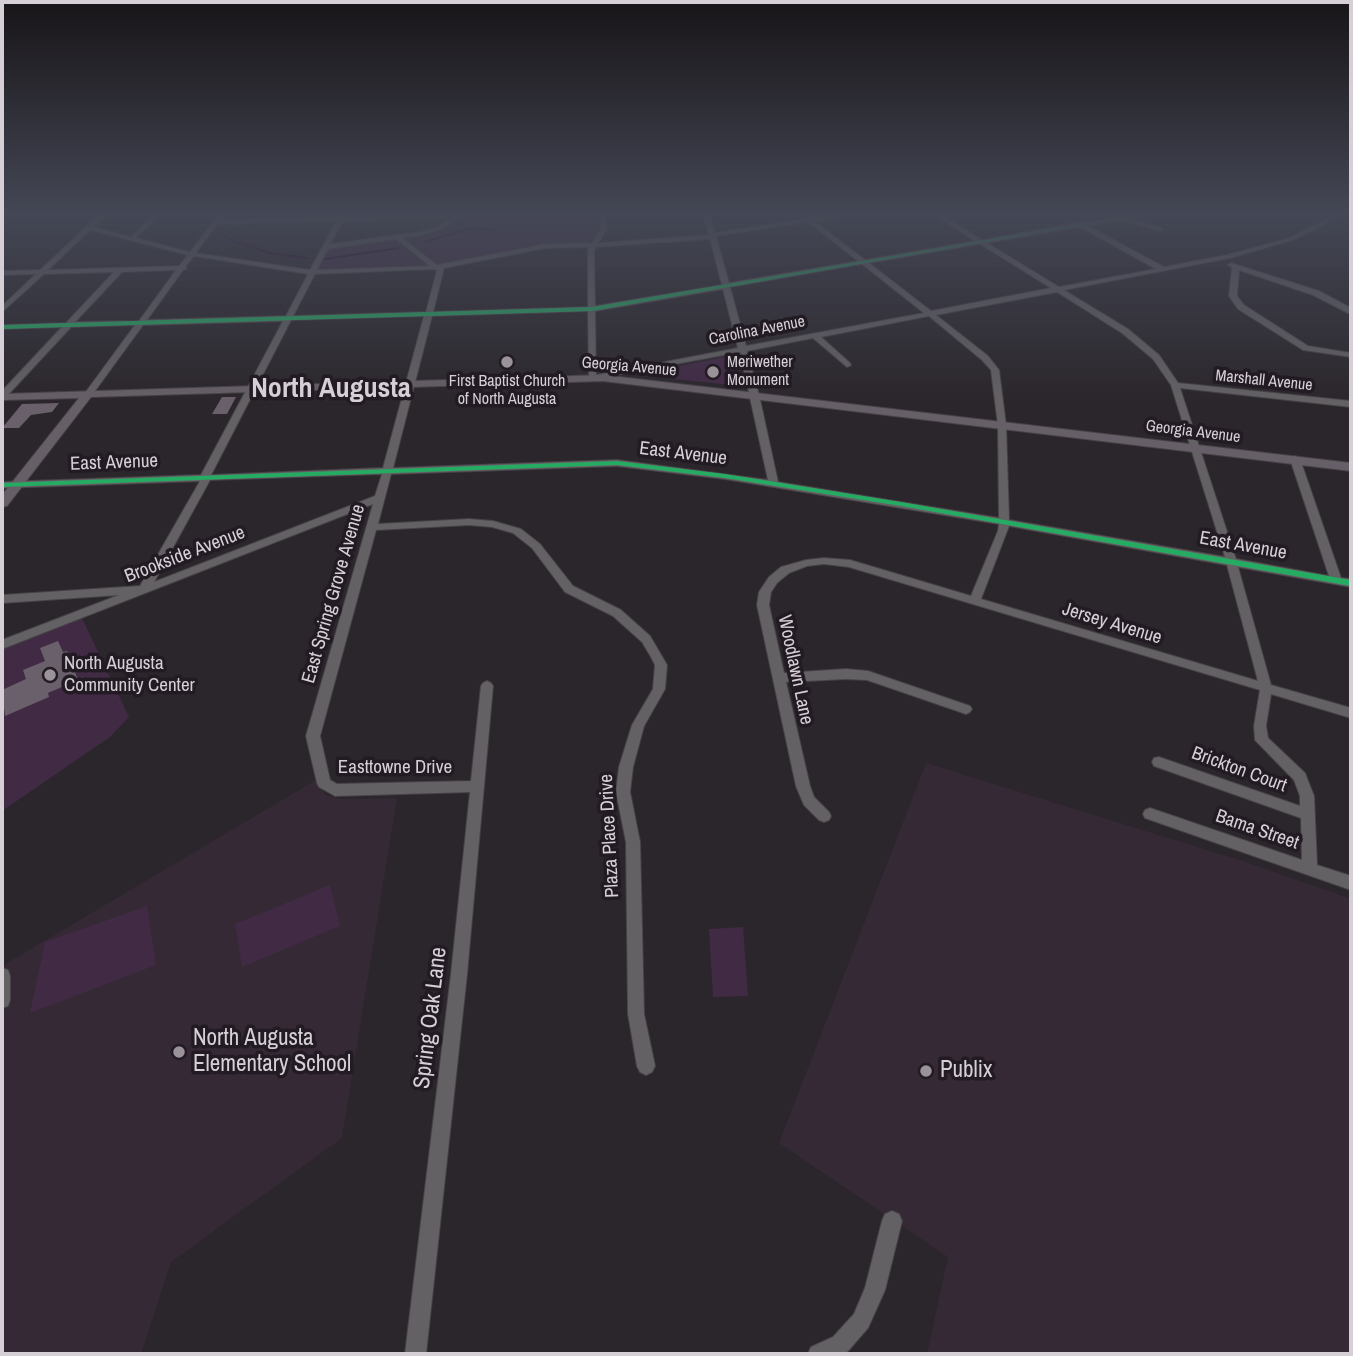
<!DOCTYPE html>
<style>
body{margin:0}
#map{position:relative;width:1353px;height:1356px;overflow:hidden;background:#2b262b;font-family:"Archivo Narrow",sans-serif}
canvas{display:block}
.frame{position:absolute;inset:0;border:4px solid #d6d0d6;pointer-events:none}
</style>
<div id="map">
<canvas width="1353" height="1356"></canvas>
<div class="frame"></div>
</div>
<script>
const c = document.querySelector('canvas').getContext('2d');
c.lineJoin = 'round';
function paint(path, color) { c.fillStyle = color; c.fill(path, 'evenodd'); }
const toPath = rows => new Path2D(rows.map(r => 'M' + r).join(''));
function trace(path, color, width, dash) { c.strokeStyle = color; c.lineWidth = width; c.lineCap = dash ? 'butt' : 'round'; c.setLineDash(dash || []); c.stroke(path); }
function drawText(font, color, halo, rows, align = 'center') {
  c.font = font + ' "Archivo Narrow",sans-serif'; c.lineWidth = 7; c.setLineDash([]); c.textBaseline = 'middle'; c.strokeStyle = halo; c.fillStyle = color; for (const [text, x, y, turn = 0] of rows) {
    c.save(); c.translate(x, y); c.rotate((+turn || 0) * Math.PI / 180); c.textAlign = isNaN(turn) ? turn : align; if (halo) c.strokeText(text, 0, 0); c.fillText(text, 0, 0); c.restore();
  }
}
const built = toPath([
 [926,763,1246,862,1351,899,1351,1354,927,1354,948,1257,779,1143],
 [316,780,326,795,342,799,397,798,342,1138,171,1262,141,1354,2,1354,2,966]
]);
const green = toPath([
 [462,216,599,216,601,225,590,243,541,245,437,266,404,239,440,230],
 [396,240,429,266,316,270,327,247],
 [735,355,743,386,644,376,645,373],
 [81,616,129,717,110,737,2,811,2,647],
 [330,885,340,926,242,967,235,924],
 [147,906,156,965,30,1013,45,942],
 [743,927,748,996,713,997,709,929]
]);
const stream = toPath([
 [227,219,229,216],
 [222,226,220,233,231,240,269,253,307,258],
 [424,242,472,228,492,229],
 [325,259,399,248]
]);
const building = toPath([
 [222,397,236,397,227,414,212,414],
 [59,403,52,412,31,415,19,428,2,428,22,404],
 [58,641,63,652,67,651,78,680,48,693,49,697,5,716,2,690,26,679,23,670,45,661,40,648]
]);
const minor = toPath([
 [98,216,104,216,93,227,131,237,152,216,158,216,136,238,190,252,217,216,223,216,220,220,339,216,449,216,446,218,343,221,330,244,419,232,440,226,454,216,461,216,444,228,420,236,402,238,437,265,546,244,592,243,601,229,600,216,606,216,607,229,598,243,709,235,704,216,710,216,715,233,804,219,801,216,810,218,838,216,835,218,814,221,865,260,975,241,936,216,943,216,982,240,1080,222,1135,216,1129,218,1163,229,1160,231,1121,220,1088,226,1164,267,1227,255,1289,238,1318,224,1329,216,1335,216,1322,226,1293,240,1230,258,1064,290,1128,329,1159,355,1178,383,1351,401,1351,407,1180,388,1236,559,1329,576,1290,459,1295,456,1300,459,1341,578,1351,579,1351,587,1238,567,1271,685,1351,708,1351,718,1271,694,1266,726,1268,738,1305,773,1314,796,1317,865,1351,876,1351,890,1145,818,1143,814,1145,810,1150,808,1302,860,1301,818,1154,766,1152,762,1154,758,1159,757,1300,806,1300,796,1294,780,1255,740,1254,726,1260,690,849,567,824,564,807,566,789,573,777,583,771,592,769,605,784,673,846,669,868,671,970,706,972,709,970,712,966,714,867,680,846,679,786,682,810,786,814,797,829,812,831,816,829,820,824,822,819,820,804,805,796,786,757,605,759,592,769,577,781,567,806,560,824,558,850,560,971,596,998,531,999,524,725,479,617,466,391,474,378,524,469,519,493,521,521,529,540,544,573,586,621,610,650,636,667,665,665,689,644,726,633,767,630,792,640,842,644,1014,655,1066,652,1072,646,1075,640,1072,637,1066,628,1014,626,842,616,792,619,767,632,725,653,689,655,665,651,657,642,642,613,616,565,592,532,548,513,533,492,527,469,525,376,530,320,736,330,780,337,784,471,781,481,686,483,683,487,681,491,683,493,686,467,974,426,1354,405,1354,451,974,470,792,335,796,319,787,317,783,306,736,373,504,2,649,2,640,119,595,2,603,2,595,140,586,200,481,2,488,2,482,201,475,283,321,143,325,92,395,89,396,85,393,135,325,71,327,5,398,2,399,2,391,62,327,2,329,2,325,66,323,114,272,44,274,2,312,2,306,36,274,2,275,2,271,40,270,98,216],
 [336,221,310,270,196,253,217,224,336,221],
 [808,222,858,261,729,283,716,236,808,222],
 [1080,227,1156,269,1059,287,987,243,1080,227],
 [90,230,184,254,188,255,179,266,48,270,90,230],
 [396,239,430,266,317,270,328,249,396,239],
 [710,239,722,285,595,306,594,250,596,247,710,239],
 [980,244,1051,288,931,311,869,263,980,244],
 [589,247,588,250,588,307,433,312,444,268,546,248,589,247],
 [194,256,308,274,286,316,147,320,183,270,186,269,186,266,194,256],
 [862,264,924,313,746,346,730,287,862,264],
 [435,269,437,270,426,312,293,316,315,274,435,269],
 [176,270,139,321,75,322,122,272,176,270],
 [723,289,738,348,596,375,595,311,723,289],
 [1057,292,1122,333,1153,359,1171,385,1225,557,1009,520,1006,425,999,370,988,356,936,315,1057,292],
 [588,311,589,380,740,352,768,480,617,460,393,468,432,316,588,311],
 [424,316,383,468,211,475,291,320,424,316],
 [929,316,982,360,991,370,998,425,999,518,778,482,759,395,747,351,813,338,847,367,851,365,850,363,821,337,929,316],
 [382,474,375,496,154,582,210,480,382,474],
 [1009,526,1227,565,1258,681,981,599,1009,526],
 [1231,263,1319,291,1351,308,1351,313,1348,313,1313,295,1239,270,1237,296,1244,305,1308,346,1351,353,1351,357,1303,350,1238,309,1229,296,1232,268,1228,265,1231,263],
 [2,968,8,970,10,976,10,1000,8,1006,2,1008,2,968],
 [892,1211,899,1214,902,1221,885,1290,868,1328,847,1352,843,1354,808,1354,811,1347,833,1337,854,1314,865,1288,882,1221,885,1214,892,1211]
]);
const major = toPath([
 [603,375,1351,463,1351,471,603,381,91,397,7,506,2,507,2,495,79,398,2,400,2,394,603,375]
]);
const cycleway = toPath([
 [1127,216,1134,216,592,311,2,329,2,325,592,307,1127,216],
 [617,461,725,474,901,502,1351,580,1351,586,901,506,725,478,617,465,2,487,2,483,617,461]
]);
const markers = [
 [507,362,7,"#9a949a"],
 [713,372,7,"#9a949a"],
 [50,675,7,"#9a949a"],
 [179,1052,7,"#9a949a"],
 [926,1071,7,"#9a949a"]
];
const farStreetnames = [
 ["Carolina Avenue",757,331,-11],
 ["Georgia Avenue",629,367,5],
 ["Marshall Avenue",1264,381,6],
 ["Georgia Avenue",1193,432,7]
];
const farPoinames = [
 ["Meriwether",727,363],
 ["Monument",727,381],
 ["First Baptist Church",507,382,"center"],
 ["of North Augusta",507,400,"center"]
];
const streetNames = [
 ["East Avenue",683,454,7],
 ["East Avenue",114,463,-2],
 ["East Avenue",1243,546,10],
 ["Brookside Avenue",185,555,-21],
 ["East Spring Grove Avenue",334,594,-74],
 ["Jersey Avenue",1112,624,17],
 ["Woodlawn Lane",795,670,78],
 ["Easttowne Drive",395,768],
 ["Brickton Court",1239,770,20],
 ["Bama Street",1257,830,19],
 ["Plaza Place Drive",610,836,-93]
];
const poiNames = [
 ["North Augusta",64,664],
 ["Community Center",64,686]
];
const nearStreetnames = [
 ["Spring Oak Lane",431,1018,-83]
];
const nearPoinames = [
 ["North Augusta",193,1039],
 ["Elementary School",193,1065],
 ["Publix",940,1071]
];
const farTownnames = [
 ["North Augusta",331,389]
];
paint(built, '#352936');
paint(green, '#412a44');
trace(stream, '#250528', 2);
paint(building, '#6a606b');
trace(minor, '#464246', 2);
trace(major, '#464246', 2);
paint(minor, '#646164');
paint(major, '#675f67');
paint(cycleway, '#26ab63');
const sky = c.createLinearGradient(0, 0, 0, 405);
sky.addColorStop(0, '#181518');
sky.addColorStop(0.53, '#444755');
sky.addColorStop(1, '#44475500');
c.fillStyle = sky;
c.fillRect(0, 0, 1353, 405);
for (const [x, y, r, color] of markers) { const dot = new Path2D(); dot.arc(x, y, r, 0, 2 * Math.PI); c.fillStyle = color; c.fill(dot); trace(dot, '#231b24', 2.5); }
drawText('16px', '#d6d0d6', '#231b24', farStreetnames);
drawText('16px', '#d6d0d6', '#231b24', farPoinames, 'left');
drawText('19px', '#d6d0d6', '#231b24', streetNames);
drawText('19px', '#d6d0d6', '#231b24', poiNames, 'left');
drawText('23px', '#d6d0d6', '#231b24', nearStreetnames);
drawText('23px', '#d6d0d6', '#231b24', nearPoinames, 'left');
drawText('bold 28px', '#d6d0d6', '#231b24', farTownnames);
</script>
